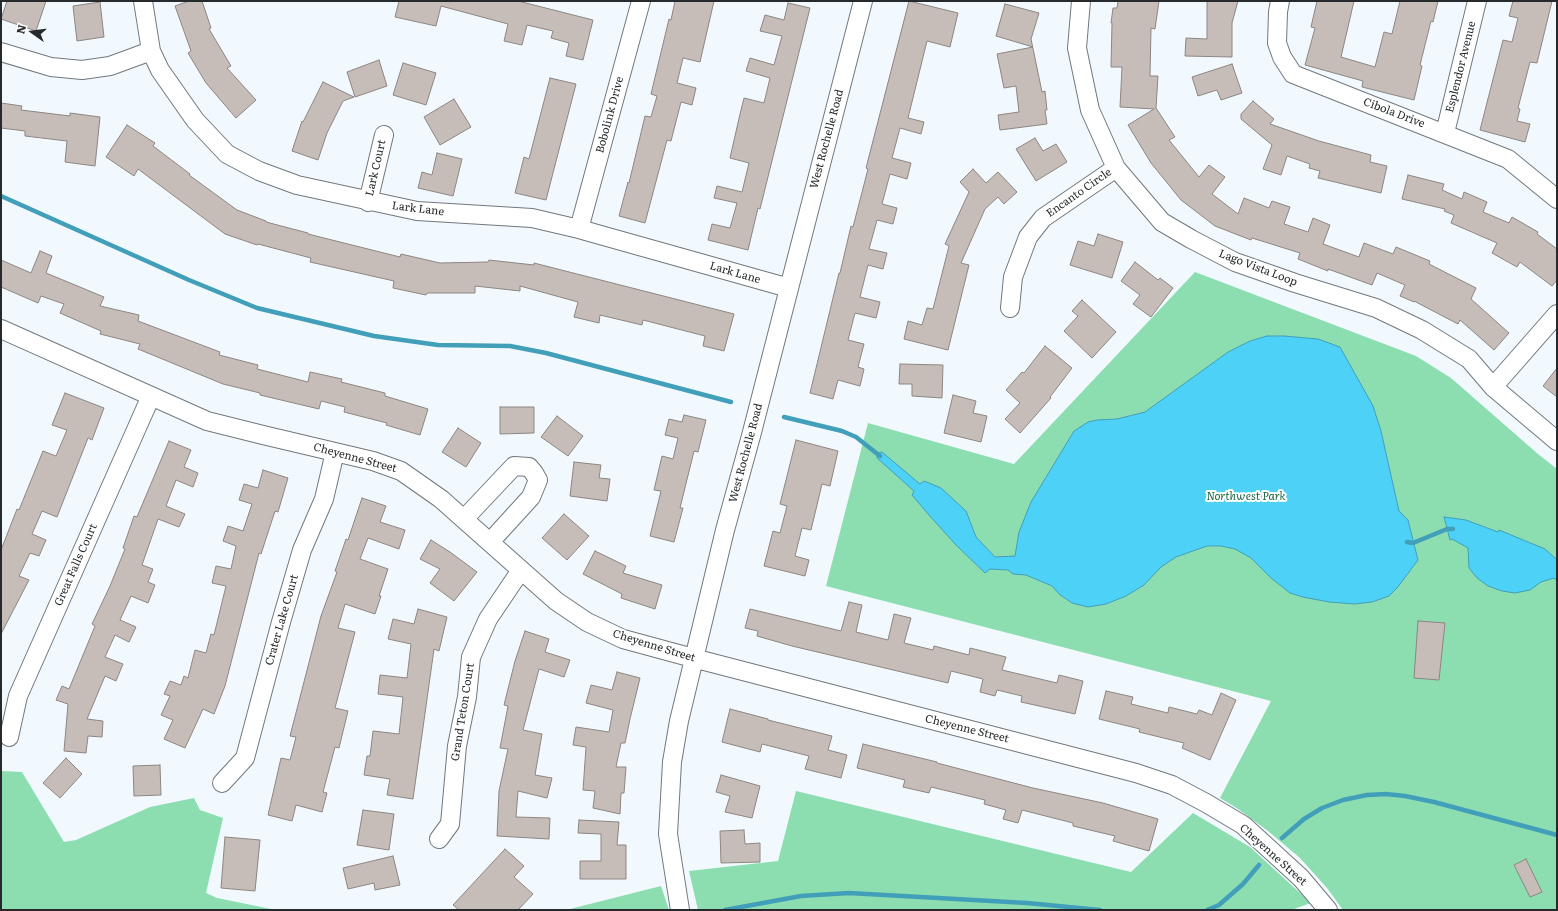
<!DOCTYPE html>
<style>
body{margin:0}
#map{position:relative;width:1558px;height:911px;overflow:hidden;background:#f1f9ff;font-family:Literata,serif}
canvas{display:block}
.frame{position:absolute;inset:0;border:2px solid #272a2c;pointer-events:none}
.north{position:absolute;left:12px;top:12px;width:40px;height:40px;-webkit-text-stroke:3px #fff;paint-order:stroke;rotate:284deg;font-size:11px;font-weight:700;line-height:16px;text-align:center;color:#272a2c}
.north::after{content:'';display:block;margin:auto;width:14px;height:18px;background:#272a2c;clip-path:polygon(50% 0,100% 100%,50% 72%,0 100%)}
</style>
<div id="map">
<canvas width="1558" height="911"></canvas>
<div class="frame"></div>
<div class="north">N</div>
</div>
<script>
const c = document.querySelector('canvas').getContext('2d');
c.lineJoin = 'round';
function paint(path, color) { c.fillStyle = color; c.fill(path, 'evenodd'); }
const toPath = rows => new Path2D(rows.map(r => 'M' + r).join(''));
function trace(path, color, width, dash) { c.strokeStyle = color; c.lineWidth = width; c.lineCap = dash ? 'butt' : 'round'; c.setLineDash(dash || []); c.stroke(path); }
function drawText(font, color, halo, rows, align = 'center') {
  c.font = font + ' Literata,serif'; c.lineWidth = 4; c.setLineDash([]); c.textBaseline = 'middle'; c.strokeStyle = halo; c.fillStyle = color; for (const [text, x, y, turn = 0] of rows) {
    c.save(); c.translate(x, y); c.rotate((+turn || 0) * Math.PI / 180); c.textAlign = isNaN(turn) ? turn : align; if (halo) c.strokeText(text, 0, 0); c.fillText(text, 0, 0); c.restore();
  }
}
const green = toPath([
 [1195,272,1416,356,1451,378,1538,454,1557,469,1557,910,1343,910,1327,888,1300,858,1268,831,1238,809,1220,798,1271,701,826,586,868,423,1014,464],
 [1,771,22,772,64,842,76,840,150,807,194,798,200,810,223,818,206,893,217,898,276,910,1,910],
 [796,791,1131,872,1193,813,1250,847,1311,903,1291,910,698,910,689,871,778,861],
 [661,886,669,910,566,910]
]);
const water = toPath([
 [1267,336,1284,336,1318,339,1340,347,1373,406,1381,431,1399,511,1408,520,1418,560,1397,588,1389,596,1372,602,1355,604,1329,602,1303,597,1290,593,1271,578,1251,558,1235,549,1221,546,1207,546,1176,557,1161,567,1144,585,1126,596,1106,604,1088,607,1072,603,1059,594,1052,586,1026,575,1013,574,1008,570,990,569,985,573,956,545,929,515,912,495,914,491,877,458,877,453,882,452,920,484,924,481,941,488,966,511,976,537,995,557,1015,556,1019,532,1031,502,1074,431,1088,422,1097,420,1117,419,1145,412,1228,352,1250,341,1267,336],
 [1444,517,1466,520,1498,532,1499,530,1545,549,1557,560,1557,581,1554,578,1541,582,1530,590,1515,593,1502,591,1488,586,1477,578,1469,568,1468,548,1452,539,1450,540,1444,517]
]);
const stream = toPath([
 [1,196,189,280,257,308,374,336,438,345,510,346,546,353,731,402],
 [784,417,842,431,856,437,880,456],
 [1407,542,1413,543,1447,529,1453,529],
 [1282,838,1304,819,1322,808,1343,800,1367,795,1386,794,1405,796,1434,802,1557,835],
 [725,910,801,896,849,893,1027,903,1100,910],
 [1207,910,1219,905,1243,884,1259,865]
]);
const building = toPath([
 [7,1,46,1,36,31,1,19,7,1],
 [189,1,202,1,211,28,209,29,231,66,227,68,256,100,236,118,206,83,188,53,191,51,175,6,189,1],
 [399,1,518,1,593,20,583,60,566,56,569,43,551,38,553,31,527,25,522,45,504,41,508,24,441,6,436,26,395,17,399,1],
 [675,1,714,1,700,62,683,58,677,83,696,88,692,105,681,102,671,141,667,140,645,223,619,216,628,182,629,183,645,116,651,117,657,96,651,94,669,19,671,20,675,1],
 [909,1,958,13,950,47,927,41,908,118,924,122,921,134,900,128,892,158,911,163,907,179,890,174,882,204,897,208,893,224,877,220,869,249,887,253,883,269,868,265,860,297,880,302,876,318,855,313,848,340,864,344,858,367,864,369,860,386,838,380,833,399,810,393,839,273,840,273,851,226,853,227,868,169,866,168,909,1],
 [1118,1,1159,1,1155,29,1151,28,1150,76,1158,76,1156,108,1175,137,1169,140,1199,177,1209,165,1225,177,1212,194,1238,214,1244,198,1269,208,1272,201,1290,207,1284,224,1308,232,1313,218,1330,225,1323,244,1359,257,1364,243,1393,254,1396,247,1430,261,1429,264,1476,288,1471,299,1509,333,1494,350,1460,320,1458,324,1414,301,1414,302,1400,296,1405,285,1377,273,1372,285,1328,269,1328,271,1298,259,1300,253,1252,238,1251,240,1215,226,1181,200,1151,163,1128,125,1154,109,1120,107,1122,67,1111,67,1112,23,1111,23,1113,8,1117,8,1118,1],
 [1207,1,1238,1,1232,23,1232,57,1185,56,1186,38,1207,39,1207,1],
 [1317,1,1354,1,1341,57,1375,67,1384,32,1392,34,1400,1,1438,1,1433,22,1431,21,1420,65,1422,66,1414,100,1362,87,1363,81,1305,65,1315,28,1311,27,1317,1],
 [1513,1,1552,1,1537,63,1530,62,1518,108,1520,109,1517,121,1530,124,1525,142,1480,130,1503,40,1512,42,1518,18,1509,16,1513,1],
 [100,2,104,37,77,41,73,6,100,2],
 [788,3,810,8,760,209,758,208,748,250,708,240,712,224,730,228,737,203,714,198,717,186,742,192,749,163,730,158,740,114,744,98,764,103,770,78,746,71,750,58,774,65,782,36,760,31,765,15,784,20,788,3],
 [1005,4,1039,13,1031,39,1042,92,1045,91,1047,110,1045,110,1047,124,1000,130,998,115,1019,112,1016,86,1004,88,997,54,1033,47,996,36,1005,4],
 [379,60,387,86,355,97,347,72,379,60],
 [403,63,436,73,426,105,393,95,403,63],
 [1232,64,1242,93,1221,100,1217,90,1198,96,1192,77,1232,64],
 [550,78,576,84,546,200,515,193,524,157,529,159,550,78],
 [323,82,354,97,343,101,327,133,318,160,292,151,302,121,303,122,323,82],
 [454,99,471,127,440,145,424,117,454,99],
 [1253,101,1274,119,1270,124,1319,141,1371,155,1370,162,1387,166,1381,193,1318,178,1320,171,1309,168,1310,164,1287,156,1281,175,1263,169,1272,145,1241,119,1241,114,1253,101],
 [1,103,22,106,21,110,70,116,70,113,100,117,95,166,65,162,67,141,25,136,25,131,1,128,1,103],
 [127,125,155,143,153,146,190,174,189,175,237,210,266,221,266,222,308,233,308,234,400,257,401,254,440,263,488,262,489,260,534,265,534,263,734,314,724,351,703,346,705,336,643,320,642,325,600,315,599,323,574,317,578,302,520,286,520,291,475,286,475,293,427,293,426,295,393,288,394,281,310,262,311,258,258,244,257,245,225,234,138,169,134,176,106,157,127,125],
 [1035,138,1043,151,1056,144,1067,162,1036,181,1016,149,1035,138],
 [437,153,462,159,453,196,418,188,422,172,432,175,437,153],
 [973,169,986,183,998,172,1017,192,1004,204,998,197,985,209,961,263,969,265,948,350,904,339,908,321,922,325,927,308,933,309,949,246,945,244,969,192,960,182,973,169],
 [1408,175,1444,184,1442,190,1462,199,1464,192,1487,202,1483,212,1509,223,1512,217,1538,232,1537,234,1557,249,1557,280,1552,286,1520,262,1517,267,1492,253,1497,243,1451,223,1454,215,1444,211,1445,209,1402,199,1408,175],
 [1098,234,1123,242,1112,278,1070,265,1078,241,1094,246,1098,234],
 [40,251,52,256,46,273,104,297,100,306,139,315,138,321,220,352,219,355,258,365,257,369,308,382,310,372,342,379,341,382,385,393,385,396,428,409,420,435,386,425,387,423,344,412,345,407,321,401,319,409,260,395,260,393,223,384,138,349,140,344,100,334,101,331,60,313,64,304,41,296,38,303,1,287,1,260,31,273,40,251],
 [1135,262,1158,280,1160,278,1173,288,1151,317,1133,304,1140,295,1121,281,1135,262],
 [1082,300,1116,332,1092,358,1064,331,1078,316,1072,311,1082,300],
 [1045,346,1072,368,1050,397,1051,398,1020,433,1005,419,1020,403,1006,390,1022,372,1024,373,1045,346],
 [900,364,943,365,942,398,912,396,912,384,899,384,900,364],
 [1557,368,1557,397,1543,386,1557,368],
 [65,393,104,408,92,440,88,438,57,517,42,511,32,534,46,540,39,556,30,553,19,576,29,580,1,634,1,550,17,509,19,510,43,451,56,456,67,430,52,425,65,393],
 [953,395,976,401,973,413,987,416,981,442,944,433,953,395],
 [500,407,534,407,534,433,500,434,500,407],
 [684,415,706,420,698,452,694,451,680,508,683,508,674,542,650,536,661,491,654,490,662,456,673,459,678,438,665,435,669,419,682,422,684,415],
 [557,416,583,436,568,456,541,437,557,416],
 [458,428,481,443,466,467,442,452,458,428],
 [796,440,838,451,830,486,822,484,811,530,802,528,795,556,809,560,805,576,764,566,773,531,780,533,787,506,780,504,796,440],
 [169,441,191,450,184,467,198,473,193,487,176,480,166,506,185,514,179,527,158,519,142,565,153,569,148,582,155,585,148,603,131,596,120,620,136,627,129,642,115,635,105,657,123,664,116,681,105,676,87,719,103,721,102,737,88,736,86,753,64,751,68,704,56,700,62,686,69,689,95,626,92,624,110,586,125,549,123,548,134,516,137,517,169,441],
 [574,462,601,465,599,478,610,479,607,501,570,496,574,462],
 [263,470,288,478,278,512,275,511,261,554,259,553,225,686,214,714,203,709,185,748,164,739,173,720,161,715,170,696,164,694,170,681,181,685,184,676,188,678,195,650,206,653,211,634,214,635,226,586,212,583,216,566,231,569,236,546,223,541,228,526,243,531,252,504,239,500,244,484,258,488,263,470],
 [362,498,386,506,380,522,405,530,399,549,368,538,360,559,388,569,379,596,381,596,375,614,345,604,338,628,355,632,335,708,348,711,339,748,335,747,323,792,327,793,322,812,296,805,292,821,268,815,281,758,290,760,296,737,290,736,321,616,337,572,335,571,346,539,348,540,362,498],
 [564,514,589,536,567,560,542,538,564,514],
 [431,540,450,552,477,572,454,601,430,583,440,569,420,559,431,540],
 [595,551,626,566,623,573,662,585,655,609,621,598,622,594,583,574,595,551],
 [849,602,862,605,856,632,888,640,894,614,911,618,904,643,933,650,934,646,969,655,970,648,1006,657,1002,670,1057,683,1059,675,1083,681,1075,714,1021,702,1022,696,997,690,995,696,980,692,983,679,951,671,948,683,792,646,757,636,758,631,745,628,750,609,841,631,849,602],
 [418,609,447,617,439,651,434,649,413,799,387,795,390,779,364,775,367,756,370,756,373,731,399,734,403,697,378,694,380,675,407,678,411,644,388,639,393,619,414,624,418,609],
 [1418,621,1445,623,1439,680,1414,678,1418,621],
 [525,631,549,639,545,652,570,660,564,677,539,669,523,730,542,734,535,775,552,778,547,798,518,791,516,817,550,818,549,839,497,836,499,791,508,749,500,748,508,706,504,705,515,661,525,631],
 [617,672,640,678,630,719,625,743,621,743,616,767,626,767,624,793,621,793,620,814,593,808,595,791,583,790,586,747,573,745,576,727,609,732,613,710,586,703,591,685,612,690,617,672],
 [1106,691,1133,697,1131,704,1168,713,1169,707,1197,714,1199,710,1212,715,1221,693,1236,700,1210,760,1182,748,1184,743,1139,732,1140,729,1099,719,1106,691],
 [730,709,768,719,768,720,832,736,828,750,847,755,841,778,805,769,809,756,762,744,760,752,722,742,730,709],
 [863,744,937,762,937,763,1033,788,1103,803,1158,819,1149,851,1113,841,1115,836,1073,826,1073,823,1022,810,1018,823,1003,819,1006,810,984,804,985,800,931,787,929,793,903,787,905,780,857,768,863,744],
 [66,758,82,774,60,798,43,783,66,758],
 [160,765,161,795,134,796,133,766,160,765],
 [721,775,760,786,752,818,725,812,730,796,716,792,721,775],
 [363,810,394,814,389,850,357,845,363,810],
 [579,820,619,822,617,845,626,845,626,879,580,879,580,861,601,861,601,834,578,833,579,820],
 [744,830,745,844,760,843,760,862,721,863,720,831,744,830],
 [225,837,260,840,255,891,221,888,225,837],
 [505,849,524,866,514,877,533,894,518,910,459,910,453,905,505,849],
 [393,856,400,885,375,890,374,883,348,889,343,868,393,856],
 [1526,859,1542,892,1530,897,1514,865,1526,859]
]);
const minor = toPath([
 [143,1,151,51,160,70,195,120,227,154,259,171,297,185,417,211,532,218,579,229,789,288],
 [1081,1,1077,48,1090,110,1116,168,1162,222,1191,239,1235,262,1295,283,1376,308,1422,330,1469,359,1493,387,1557,441],
 [1280,1,1278,12,1277,43,1282,57,1293,74,1508,159,1557,199],
 [1,52,51,67,82,70,110,66,151,51],
 [1445,133,1477,1],
 [368,202,384,135],
 [579,229,641,1],
 [1010,308,1013,277,1028,237,1043,218,1116,168],
 [1,329,207,421,263,435,373,461,401,471,441,499,556,601,587,622,623,639,693,658,1136,773,1172,785,1206,803,1243,825,1301,878,1328,910],
 [1493,387,1557,314],
 [464,519,514,466,529,467,534,473,538,480,531,497,490,542],
 [9,737,18,696,151,396],
 [222,783,245,758,281,622,302,550,324,499,335,452],
 [439,839,450,824,457,746,467,697,471,657,488,619,521,570],
 [680,910,668,834,672,762,679,721,725,530,751,436,863,1]
]);
const streetNames = [
 ["Esplendor Avenue",1461,67,-76],
 ["Cibola Drive",1394,113,21],
 ["Bobolink Drive",610,115,-75],
 ["West Rochelle Road",827,139,-75],
 ["Lark Court",376,168,-77],
 ["Encanto Circle",1079,193,-35],
 ["Lark Lane",418,209,7],
 ["Lago Vista Loop",1258,268,21],
 ["Lark Lane",735,273,16],
 ["West Rochelle Road",746,453,-75],
 ["Cheyenne Street",355,458,15],
 ["Great Falls Court",76,565,-66],
 ["Crater Lake Court",282,620,-74],
 ["Cheyenne Street",654,646,17],
 ["Grand Teton Court",463,712,-81],
 ["Cheyenne Street",967,729,14],
 ["Cheyenne Street",1273,855,42]
];
const parkNames = [
 ["Northwest Park",1246,497]
];
paint(green, '#8cdeb1');
paint(water, '#4ed1f6');
trace(water, '#429fb9', 1);
trace(stream, '#429fb9', 4.5);
paint(building, '#c6bdb9');
trace(building, '#8d8581', 1);
trace(minor, '#72787d', 20);
trace(minor, '#fff', 18);
drawText('11px', '#272a2c', '#fff', streetNames);
drawText('italic 11px', '#166340', '#fff', parkNames);
</script>
